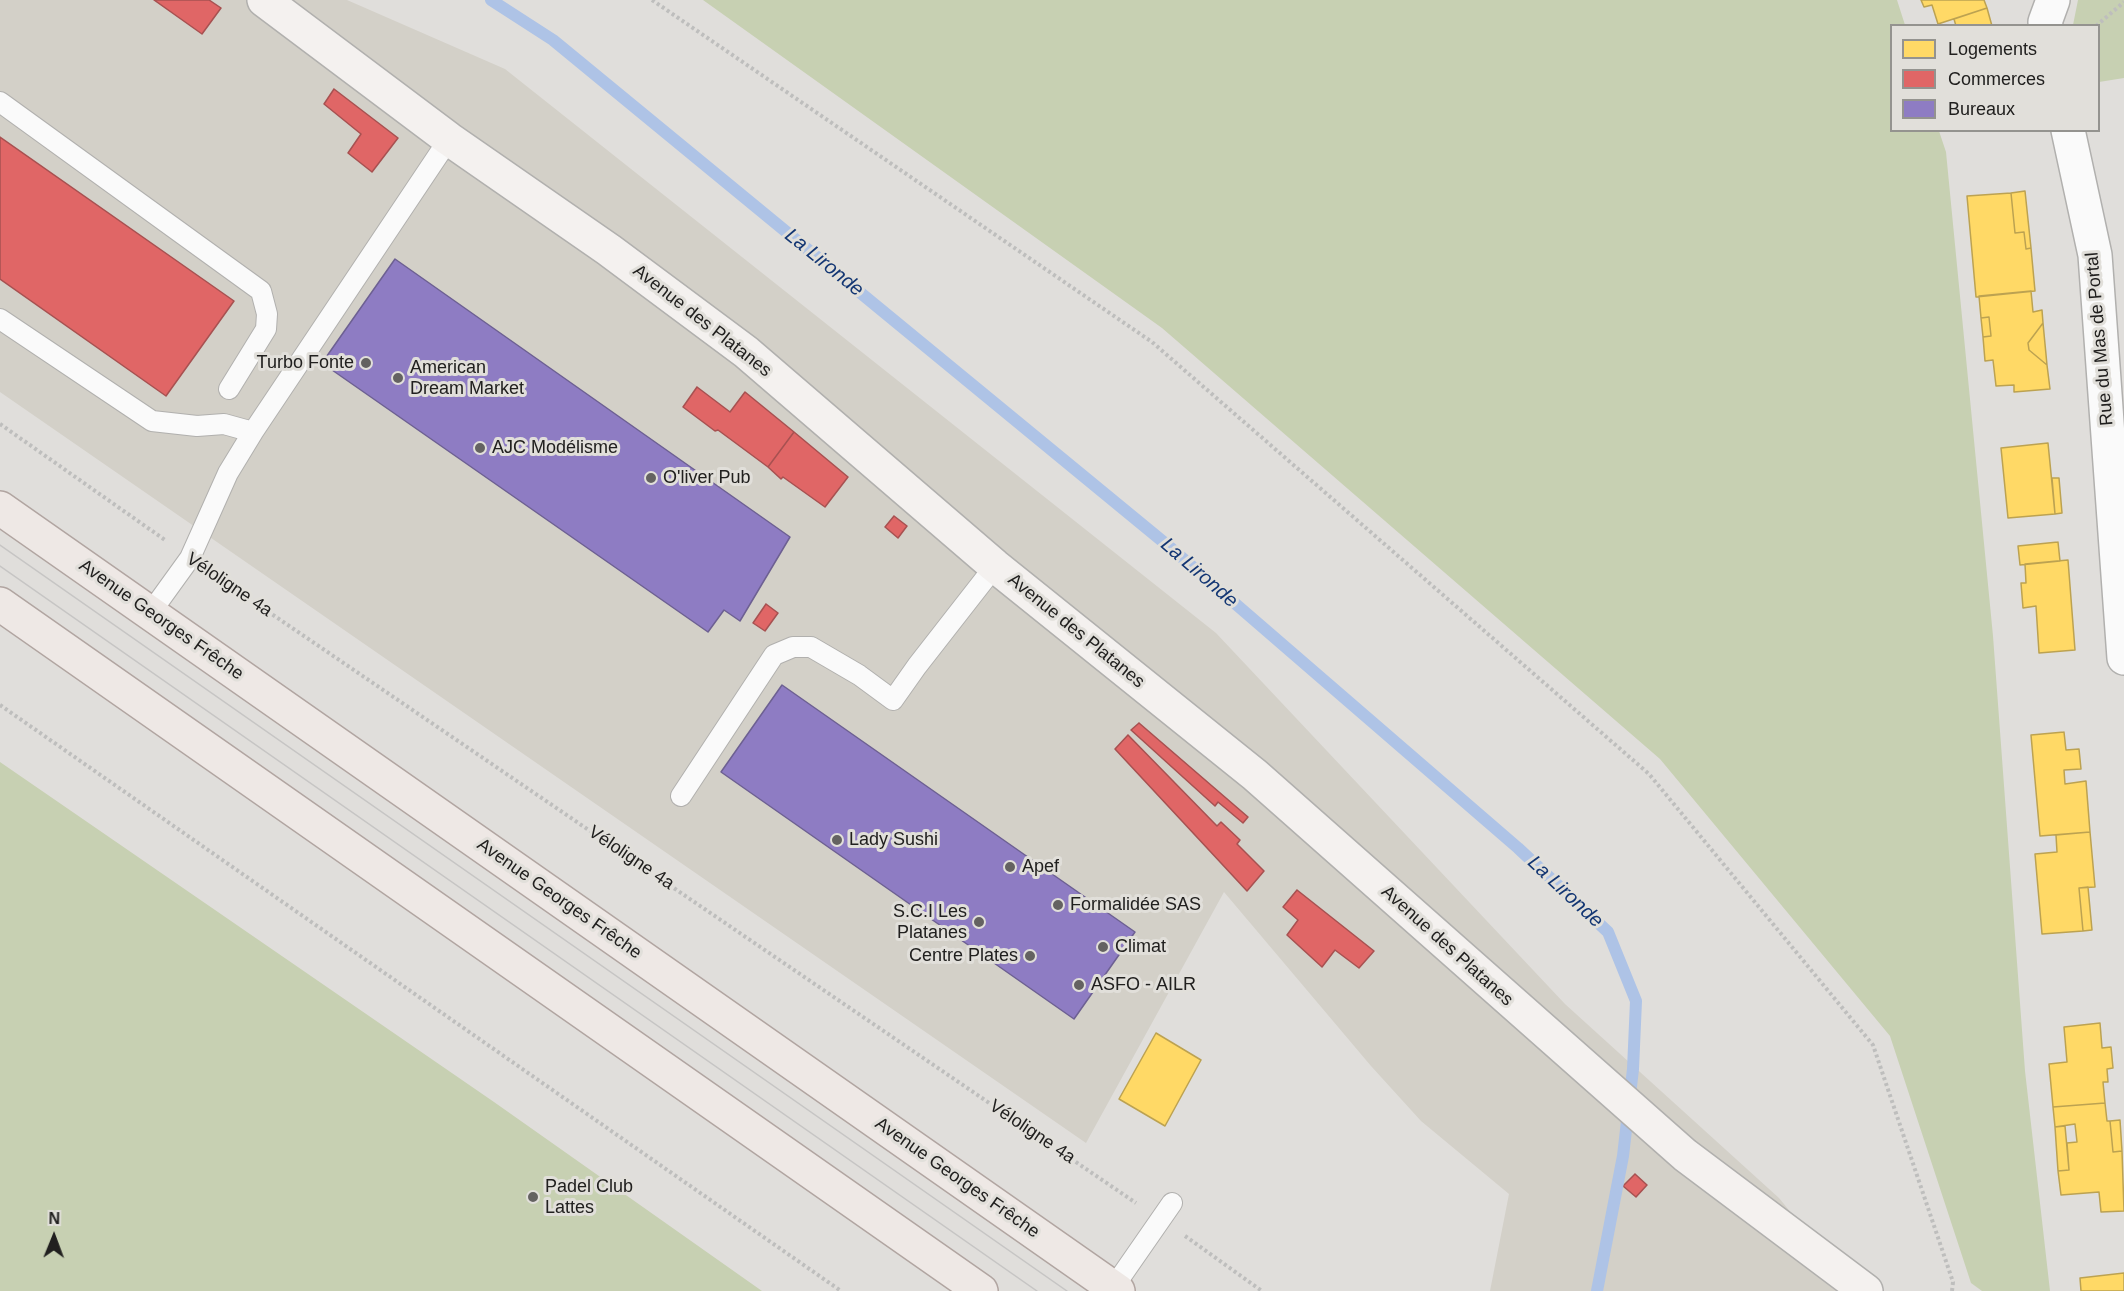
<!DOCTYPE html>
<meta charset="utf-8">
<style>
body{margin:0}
#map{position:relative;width:2124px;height:1291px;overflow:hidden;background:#e0dedb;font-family:Helvetica,sans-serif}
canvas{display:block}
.legend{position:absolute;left:1890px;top:24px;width:210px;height:108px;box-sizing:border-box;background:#e1dfda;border:2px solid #94938f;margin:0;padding:8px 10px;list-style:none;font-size:18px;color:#21201f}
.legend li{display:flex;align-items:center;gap:12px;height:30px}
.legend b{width:30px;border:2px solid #94938f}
.north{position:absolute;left:24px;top:1207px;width:60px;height:60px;-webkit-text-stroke:4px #e1dfda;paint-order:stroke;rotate:1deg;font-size:16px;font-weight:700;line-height:24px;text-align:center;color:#21201f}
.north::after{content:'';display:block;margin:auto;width:21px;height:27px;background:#21201f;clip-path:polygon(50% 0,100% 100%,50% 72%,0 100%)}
</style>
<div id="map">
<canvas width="2124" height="1291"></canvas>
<ul class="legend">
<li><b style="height:16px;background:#ffd966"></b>Logements</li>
<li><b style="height:16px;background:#e06666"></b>Commerces</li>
<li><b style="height:16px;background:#8e7cc3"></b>Bureaux</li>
</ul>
<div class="north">N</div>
</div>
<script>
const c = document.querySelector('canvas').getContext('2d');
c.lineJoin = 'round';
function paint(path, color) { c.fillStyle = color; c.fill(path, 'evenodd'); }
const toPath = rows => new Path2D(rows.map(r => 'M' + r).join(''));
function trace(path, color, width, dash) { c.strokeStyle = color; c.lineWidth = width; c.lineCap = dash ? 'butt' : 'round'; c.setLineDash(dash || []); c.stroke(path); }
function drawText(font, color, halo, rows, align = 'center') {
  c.font = font + ' Helvetica,sans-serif'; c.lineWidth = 6; c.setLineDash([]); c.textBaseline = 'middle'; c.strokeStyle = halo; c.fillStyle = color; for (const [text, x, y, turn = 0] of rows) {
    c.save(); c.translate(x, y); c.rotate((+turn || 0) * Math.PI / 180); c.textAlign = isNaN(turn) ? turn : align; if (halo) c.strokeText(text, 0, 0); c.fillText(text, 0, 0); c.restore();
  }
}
const built = toPath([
 [0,0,347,0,505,69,1216,633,1565,1004,1779,1198,1855,1291,1490,1291,1509,1194,1421,1121,1371,1066,1224,892,1086,1143,0,392]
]);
const green = toPath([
 [703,0,1897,0,1905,25,1892,26,1892,130,1939,131,1946,152,1993,636,2025,1071,2050,1291,1982,1291,1971,1283,1890,1036,1660,759,1162,328],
 [2078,0,2124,0,2124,78,2099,82,2098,26,2073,25],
 [0,762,494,1102,762,1291,0,1291]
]);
const homes = toPath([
 [1921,0,1984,0,1987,8,1938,24,1932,5,1924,7,1921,0],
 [1987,8,1992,26,1956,26,1954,19,1987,8],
 [2025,191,2031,248,2026,249,2024,232,2015,233,2011,193,2025,191],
 [2011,193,2015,233,2024,232,2026,249,2031,248,2035,291,1976,297,1967,196,2011,193],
 [2031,291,2033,312,2042,310,2043,323,2028,343,2029,350,2047,365,2050,389,2014,392,2014,385,1996,386,1993,360,1985,361,1983,337,1991,336,1989,317,1981,318,1979,296,2031,291],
 [1989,317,1991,336,1983,337,1981,318,1989,317],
 [2043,323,2047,365,2029,350,2028,343,2043,323],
 [2048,443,2055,514,2008,518,2001,448,2048,443],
 [2052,478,2059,478,2062,513,2055,514,2052,478],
 [2058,542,2060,561,2020,565,2018,546,2058,542],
 [2068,560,2075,650,2039,653,2036,606,2023,608,2021,583,2026,583,2025,564,2068,560],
 [2064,732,2066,750,2079,749,2081,769,2064,770,2065,784,2086,781,2090,832,2040,836,2031,735,2064,732],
 [2090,832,2095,887,2079,888,2083,931,2042,934,2035,854,2057,852,2056,835,2090,832],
 [2088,887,2092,930,2083,931,2079,888,2088,887],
 [2100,1023,2102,1048,2111,1047,2113,1068,2107,1069,2108,1082,2103,1082,2105,1103,2053,1107,2049,1064,2067,1062,2064,1027,2100,1023],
 [1156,1033,1201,1060,1165,1126,1119,1099,1156,1033],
 [2105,1103,2107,1121,2110,1121,2113,1152,2122,1151,2124,1211,2101,1212,2099,1192,2061,1195,2058,1171,2069,1170,2067,1143,2077,1142,2075,1124,2055,1127,2053,1107,2105,1103],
 [2120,1120,2122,1151,2113,1152,2110,1121,2120,1120],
 [2065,1126,2069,1170,2058,1171,2055,1127,2065,1126],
 [2124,1273,2124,1291,2081,1291,2080,1278,2124,1273]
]);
const shops = toPath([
 [154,0,209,0,221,8,202,34,154,0],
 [334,89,398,138,372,172,348,153,361,134,324,104,334,89],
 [0,137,234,301,166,396,0,279,0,137],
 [697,387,730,412,745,392,794,432,768,467,718,430,715,431,683,407,697,387],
 [794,432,848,477,825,507,783,477,781,479,768,467,794,432],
 [894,516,907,526,898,538,885,527,894,516],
 [766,604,778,613,765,631,753,623,766,604],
 [1139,723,1248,817,1243,823,1218,802,1215,806,1131,730,1139,723],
 [1128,735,1217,826,1221,822,1240,840,1237,844,1264,871,1247,891,1115,749,1128,735],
 [1297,890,1374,951,1359,968,1335,950,1322,967,1287,935,1298,920,1283,907,1297,890],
 [1635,1174,1647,1185,1636,1197,1623,1186,1635,1174]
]);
const offices = toPath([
 [395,259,790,537,740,621,724,610,708,632,322,363,395,259],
 [782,685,1135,932,1074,1019,721,772,782,685]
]);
const stream = toPath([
 [491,0,553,40,1172,549,1518,848,1608,932,1636,1001,1633,1069,1623,1156,1597,1291]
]);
const path = toPath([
 [652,0,1152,342,1649,774,1873,1045,1953,1282,1952,1291],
 [2096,26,2124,2],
 [0,424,165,540],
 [213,574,1136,1203],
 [0,705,841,1291],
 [1185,1236,1262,1291]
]);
const lane = toPath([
 [0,102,261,291,267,314,266,329,229,389],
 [0,319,152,421,197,426,224,424,253,432],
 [151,612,190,558,228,473,253,432,449,139],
 [681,796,774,655,793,647,811,647,859,675,893,700,917,666,995,566],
 [1113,1288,1172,1203]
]);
const street = toPath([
 [2046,26,2045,22,2053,0],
 [2068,130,2095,255,2124,658]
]);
const secondary = toPath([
 [264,0,449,139,609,250,746,352,995,566,1255,775,1685,1155,1866,1291]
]);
const primary = toPath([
 [0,508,1118,1291],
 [0,604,981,1291]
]);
const tram = toPath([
 [0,545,1067,1291],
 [0,566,1037,1291]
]);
const markers = [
 [366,363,6,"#646261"],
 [398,378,6,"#646261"],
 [480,448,6,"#646261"],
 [651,478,6,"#646261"],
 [837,840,6,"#646261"],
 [1010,867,6,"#646261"],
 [1058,905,6,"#646261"],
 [979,922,6,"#646261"],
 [1103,947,6,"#646261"],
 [1030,956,6,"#646261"],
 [1079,985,6,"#646261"],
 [533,1197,6,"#646261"]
];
const streetNames = [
 ["Avenue des Platanes",702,321,38],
 ["Rue du Mas de Portal",2100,339,-95],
 ["Véloligne 4a",229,585,34],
 ["Avenue Georges Frêche",161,620,35],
 ["Avenue des Platanes",1076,631,39],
 ["Véloligne 4a",631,858,34],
 ["Avenue Georges Frêche",559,899,35],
 ["Avenue des Platanes",1447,946,42],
 ["Véloligne 4a",1032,1132,34],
 ["Avenue Georges Frêche",957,1178,35]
];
const poiNames = [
 ["Turbo Fonte",354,363,"right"],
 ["American",410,368],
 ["Dream Market",410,389],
 ["AJC Modélisme",492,448],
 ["O'liver Pub",663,478],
 ["Lady Sushi",849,840],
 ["Apef",1022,867],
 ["Formalidée SAS",1070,905],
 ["S.C.I Les",967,912,"right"],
 ["Platanes",967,933,"right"],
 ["Climat",1115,947],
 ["Centre Plates",1018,956,"right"],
 ["ASFO - AILR",1091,985],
 ["Padel Club",545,1187],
 ["Lattes",545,1208]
];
const waterNames = [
 ["La Lironde",824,263,39],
 ["La Lironde",1199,573,41],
 ["La Lironde",1565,892,43]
];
paint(built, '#d3d0c8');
paint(green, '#c7d0b2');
paint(homes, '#ffd966');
trace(homes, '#bca251', 1.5);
paint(shops, '#e06666');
trace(shops, '#a75151', 1.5);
paint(offices, '#8e7cc3');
trace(offices, '#6d6092', 1.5);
trace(stream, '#aec3e6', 12);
trace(lane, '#b1b0ae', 22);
trace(street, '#b1b0ae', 36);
trace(secondary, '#b1b0ae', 36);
trace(primary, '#b1a5a1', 36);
trace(path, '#bebebd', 4, [3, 3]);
trace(lane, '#fafafa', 20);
trace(street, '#fafafa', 33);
trace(secondary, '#f4f1ef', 33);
trace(primary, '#eee8e5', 33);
trace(tram, '#c6c5c4', 1.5);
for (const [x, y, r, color] of markers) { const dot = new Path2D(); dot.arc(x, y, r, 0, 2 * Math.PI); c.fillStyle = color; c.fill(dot); trace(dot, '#e1dfda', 2); }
drawText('18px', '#21201f', '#e1dfda', streetNames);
drawText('18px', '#21201f', '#e1dfda', poiNames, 'left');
drawText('italic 20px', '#133673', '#e1dfda', waterNames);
</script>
